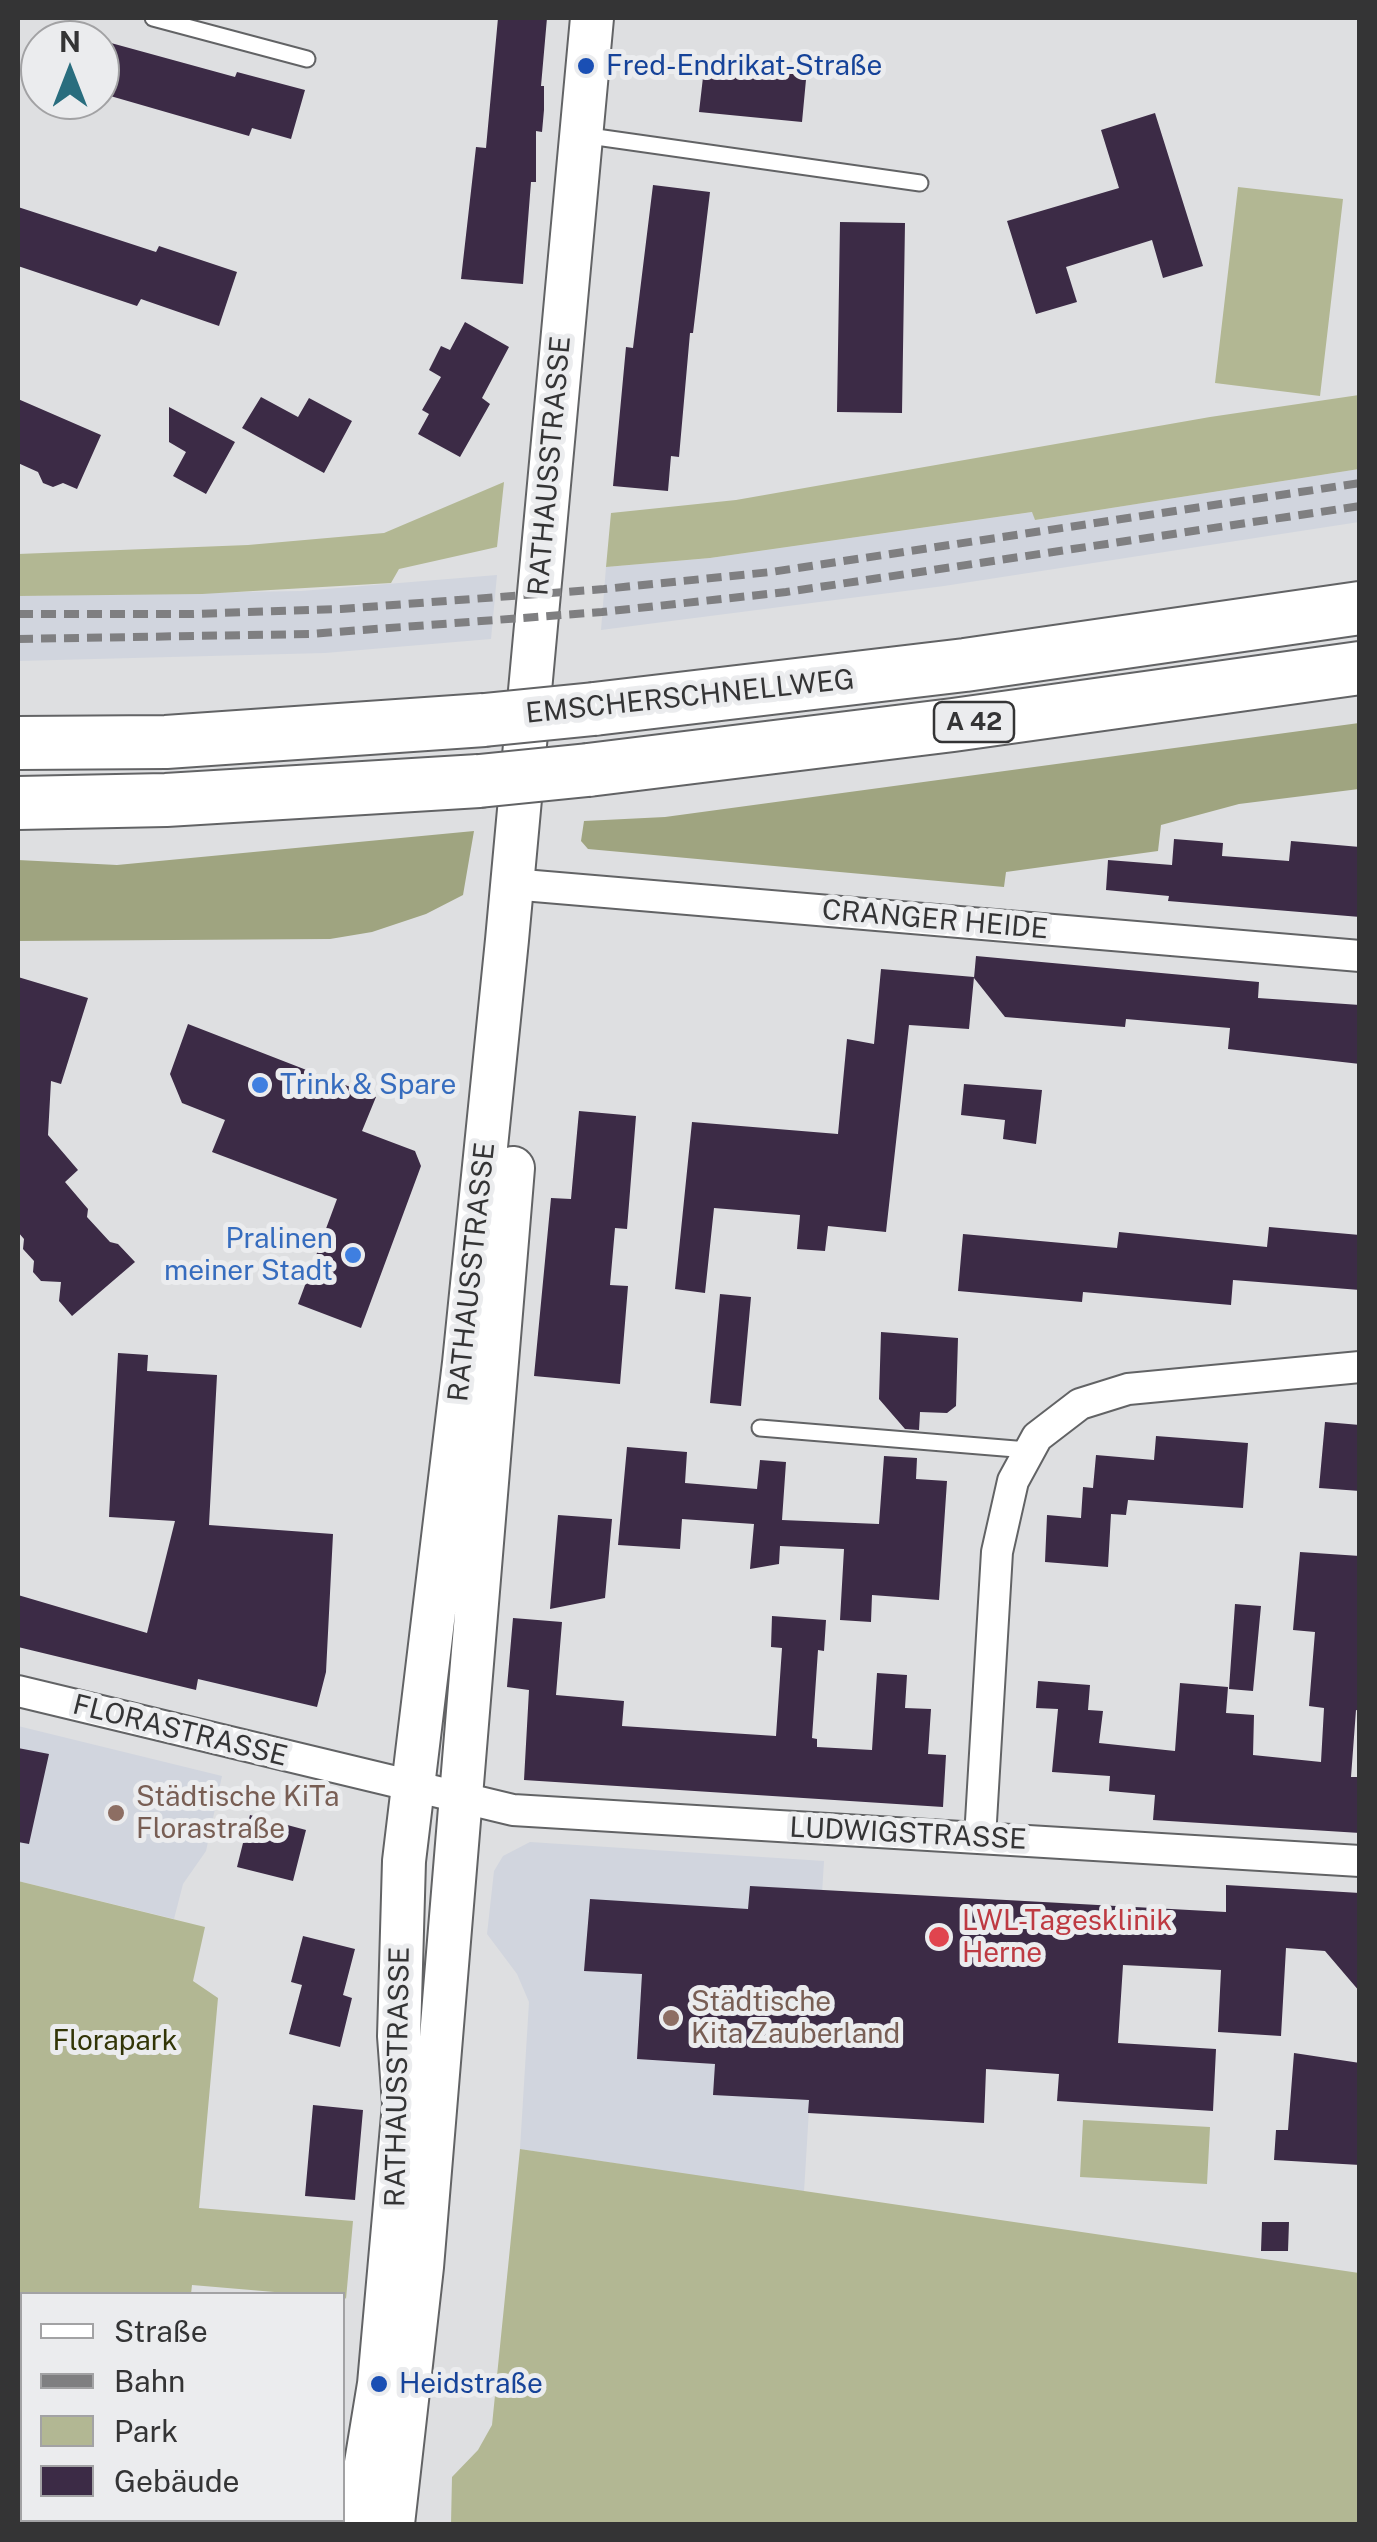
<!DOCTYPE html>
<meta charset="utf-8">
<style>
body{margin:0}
#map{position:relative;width:1377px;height:2542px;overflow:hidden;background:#dedfe1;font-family:"Public Sans",sans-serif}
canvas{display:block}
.frame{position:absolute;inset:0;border:20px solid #343435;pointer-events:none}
.legend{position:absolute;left:20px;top:2292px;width:325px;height:230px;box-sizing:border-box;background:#ebecee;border:2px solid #a2a2a4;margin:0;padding:12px 18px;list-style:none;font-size:30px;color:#343435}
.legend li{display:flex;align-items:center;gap:20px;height:50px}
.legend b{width:50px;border:2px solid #a2a2a4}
.north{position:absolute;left:20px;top:20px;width:100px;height:100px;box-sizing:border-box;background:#ebecee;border:2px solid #a2a2a4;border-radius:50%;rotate:0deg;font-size:28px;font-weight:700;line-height:40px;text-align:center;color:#343435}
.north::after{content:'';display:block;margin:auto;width:35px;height:45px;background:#296d7e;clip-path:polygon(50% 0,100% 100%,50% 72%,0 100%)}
</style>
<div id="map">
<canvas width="1377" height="2542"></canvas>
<div class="frame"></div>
<ul class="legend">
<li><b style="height:12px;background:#fff"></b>Straße</li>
<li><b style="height:12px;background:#7f7f81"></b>Bahn</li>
<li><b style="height:28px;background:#b2b793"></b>Park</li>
<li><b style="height:28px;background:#3c2b46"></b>Gebäude</li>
</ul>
<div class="north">N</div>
</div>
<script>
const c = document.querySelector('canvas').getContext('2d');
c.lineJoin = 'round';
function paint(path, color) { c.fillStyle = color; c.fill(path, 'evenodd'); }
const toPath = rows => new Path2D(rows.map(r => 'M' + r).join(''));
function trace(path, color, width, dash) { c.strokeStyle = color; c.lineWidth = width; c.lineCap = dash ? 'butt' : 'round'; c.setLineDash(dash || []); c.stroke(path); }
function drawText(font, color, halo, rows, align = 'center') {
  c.font = font + ' "Public Sans",sans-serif'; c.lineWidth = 10; c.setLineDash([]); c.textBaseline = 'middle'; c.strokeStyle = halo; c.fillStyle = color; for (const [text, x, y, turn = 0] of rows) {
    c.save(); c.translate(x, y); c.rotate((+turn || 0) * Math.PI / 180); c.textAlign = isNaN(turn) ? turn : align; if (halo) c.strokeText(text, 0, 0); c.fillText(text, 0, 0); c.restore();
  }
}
const built = toPath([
 [1359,469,1359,522,944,586,601,630,606,567,710,558,1033,512,1035,520],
 [497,575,491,639,325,653,18,661,18,596,301,591],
 [18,1726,222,1776,206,1851,183,1884,174,1919,18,1881],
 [530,1842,824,1861,804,2192,520,2149,529,2002,517,1974,487,1934,494,1871,503,1856]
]);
const green = toPath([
 [1238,187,1343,199,1320,396,1215,383],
 [1359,395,1359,469,1035,520,1032,512,710,558,606,567,611,513,736,500,1210,417],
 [504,482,497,547,399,569,391,583,202,594,18,596,18,554,248,545,384,533],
 [18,1881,205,1927,193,1981,218,1998,199,2208,353,2221,346,2299,342,2294,298,2294,192,2285,191,2294,22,2294,22,2322,18,2320],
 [1083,2120,1210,2127,1207,2184,1080,2177],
 [520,2149,1359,2273,1359,2524,451,2524,452,2477,478,2450,492,2425]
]);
const forest = toPath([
 [1359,723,1359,789,1239,804,1161,825,1158,851,1006,872,1004,887,588,849,581,841,584,821,665,817],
 [474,831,463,895,426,914,372,932,330,939,18,941,18,860,117,865]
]);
const building = toPath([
 [498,18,547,18,541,86,544,86,544,110,542,132,536,131,536,182,531,182,523,284,461,279,476,147,486,148],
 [100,40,235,77,237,72,305,90,291,139,252,128,249,136,100,93],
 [705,60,807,69,802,122,699,112],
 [1155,113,1203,266,1163,278,1152,240,1066,267,1077,302,1036,314,1007,221,1119,188,1101,130],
 [653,185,710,192,693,333,690,333,679,457,671,456,668,491,613,486,626,347,633,348],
 [18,207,156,252,159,246,237,272,219,326,141,299,137,306,18,266],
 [840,222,905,223,902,413,837,412],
 [465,322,509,347,482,398,490,404,460,457,418,434,429,414,422,410,441,377,429,370,441,346,450,350],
 [261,397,298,417,309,398,352,421,324,473,242,428],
 [18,399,101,435,77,489,63,483,53,487,43,483,38,472,18,463],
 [169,407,235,442,206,494,173,476,186,452,169,442],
 [1174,839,1223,843,1222,856,1289,861,1291,841,1360,847,1360,917,1168,901,1169,896,1106,890,1108,860,1172,865],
 [976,956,1259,982,1258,998,1360,1005,1360,1064,1228,1049,1230,1028,1126,1019,1125,1027,1005,1017,974,978],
 [881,969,974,977,969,1029,909,1025,886,1232,828,1226,825,1251,797,1249,800,1215,714,1208,705,1293,675,1289,692,1122,838,1134,847,1039,874,1044],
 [18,977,88,998,61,1084,51,1081,48,1135,78,1170,65,1182,88,1209,87,1217,110,1242,118,1244,135,1262,72,1316,59,1301,61,1282,41,1281,33,1272,34,1261,23,1249,24,1239,18,1232],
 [188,1024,376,1097,362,1131,415,1151,421,1166,361,1328,298,1304,337,1199,212,1152,225,1120,182,1103,170,1074],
 [964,1084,1042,1090,1036,1144,1003,1139,1005,1120,961,1115],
 [579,1111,636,1116,627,1229,615,1228,610,1285,628,1286,620,1384,534,1376,551,1198,571,1199],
 [1269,1227,1360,1235,1360,1290,1233,1280,1231,1305,1083,1292,1082,1302,958,1291,963,1234,1117,1248,1119,1232,1267,1247],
 [720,1294,751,1297,741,1406,710,1403],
 [881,1332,958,1338,956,1406,947,1413,920,1412,919,1430,905,1429,879,1399],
 [118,1353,148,1355,147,1371,217,1375,209,1525,333,1534,326,1672,317,1707,198,1679,196,1690,18,1647,18,1595,147,1633,175,1521,109,1517],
 [1325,1422,1360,1425,1360,1491,1319,1488],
 [1156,1436,1248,1443,1243,1508,1128,1500,1126,1515,1111,1514,1108,1567,1045,1562,1047,1515,1081,1518,1083,1487,1093,1488,1096,1455,1154,1460],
 [627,1447,687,1452,685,1483,757,1489,760,1460,786,1462,782,1520,879,1524,884,1456,917,1458,916,1479,947,1481,939,1600,872,1595,871,1622,840,1620,844,1549,780,1546,779,1564,750,1569,754,1524,682,1519,680,1549,618,1545],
 [558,1515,612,1519,605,1598,550,1609],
 [1300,1552,1360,1556,1360,1711,1356,1710,1351,1777,1360,1777,1360,1833,1153,1820,1155,1795,1109,1791,1110,1776,1052,1772,1058,1709,1036,1708,1038,1681,1090,1685,1088,1710,1103,1711,1099,1743,1175,1751,1180,1683,1228,1687,1226,1713,1254,1715,1253,1755,1321,1762,1324,1708,1309,1706,1315,1632,1293,1630],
 [1235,1604,1261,1606,1253,1691,1229,1689],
 [772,1616,826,1620,824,1651,818,1650,812,1738,817,1739,817,1747,872,1750,877,1673,907,1675,905,1708,931,1709,928,1754,946,1755,943,1807,524,1780,529,1690,507,1687,513,1618,562,1622,556,1695,624,1701,622,1726,776,1736,782,1648,771,1647],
 [18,1748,49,1754,29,1844,18,1842],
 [250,1815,306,1830,293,1881,237,1867],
 [1226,1885,1360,1893,1360,1992,1325,1951,1286,1948,1281,2036,1218,2032,1221,1970,1123,1965,1118,2043,1216,2049,1213,2111,1057,2101,1059,2074,986,2069,984,2123,808,2113,809,2100,713,2095,715,2064,637,2059,642,1974,584,1971,590,1899,748,1909,750,1886,1226,1912],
 [303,1936,355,1949,343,1995,352,1998,340,2047,289,2034,302,1985,291,1982],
 [1294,2053,1360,2063,1360,2165,1274,2160,1276,2130,1288,2130],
 [313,2105,363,2110,355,2200,305,2196],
 [1262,2222,1289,2222,1288,2251,1261,2251]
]);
const lane = toPath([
 [153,18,307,59],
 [582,135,920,183],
 [760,1428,1028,1450]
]);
const street = toPath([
 [511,884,1360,956],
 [18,1691,513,1810,1360,1861],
 [980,1838,997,1552,1013,1481,1037,1437,1080,1404,1128,1389,1360,1367]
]);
const secondary = toPath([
 [356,2524,379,2384,404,2104,399,2036,404,1861,464,1363,507,940,592,18],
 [393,2524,422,2267,513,1168]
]);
const highway = toPath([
 [594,709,965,665,1360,608],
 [18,743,166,742,484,720],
 [588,770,953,725,1360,668],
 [18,803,166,800,479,781]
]);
const rail = toPath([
 [18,614,191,614,341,609,604,589,771,572,1360,483],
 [18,639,309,634,602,612,786,592,1360,506]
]);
const highwayBridge = toPath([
 [484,720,594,709],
 [479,781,588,770]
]);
const markers = [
 [586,66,10,"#1a4fb4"],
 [260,1085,10,"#3f7fe0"],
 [353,1255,10,"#3f7fe0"],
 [116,1813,10,"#8d6e63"],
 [939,1937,12,"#e0444e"],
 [671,2018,10,"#8d6e63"],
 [379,2384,10,"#1a4fb4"]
];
const shields = [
 [974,722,80]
];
const shieldNames = [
 ["A 42",974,722]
];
const transitNames = [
 ["Fred-Endrikat-Straße",606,66],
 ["Heidstraße",399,2384]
];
const streetNames = [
 ["RATHAUSSTRASSE",550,466,-85],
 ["EMSCHERSCHNELLWEG",690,697,-6],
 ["CRANGER HEIDE",935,920,5],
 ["RATHAUSSTRASSE",472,1272,-84],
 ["FLORASTRASSE",180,1731,14],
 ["LUDWIGSTRASSE",908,1834,3],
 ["RATHAUSSTRASSE",398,2077,-89]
];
const shopNames = [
 ["Trink & Spare",280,1085],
 ["Pralinen",333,1239,"right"],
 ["meiner Stadt",333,1271,"right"]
];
const educationNames = [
 ["Städtische KiTa",136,1797],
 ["Florastraße",136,1829],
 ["Städtische",691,2002],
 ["Kita Zauberland",691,2034]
];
const healthNames = [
 ["LWL-Tagesklinik",962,1921],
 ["Herne",962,1953]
];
const parkNames = [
 ["Florapark",115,2041]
];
paint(built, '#d1d5de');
paint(green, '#b2b793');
paint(forest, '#9fa480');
paint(building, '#3c2b46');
trace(lane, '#626365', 19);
trace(street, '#626365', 34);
trace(secondary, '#626365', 46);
trace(highway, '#626365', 56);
trace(lane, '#fff', 15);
trace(street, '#fff', 30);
trace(secondary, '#fff', 42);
trace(highway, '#fff', 52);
trace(rail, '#7f7f81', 8, [15, 8]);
trace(highwayBridge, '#626365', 56, []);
trace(highwayBridge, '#fff', 52);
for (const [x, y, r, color] of markers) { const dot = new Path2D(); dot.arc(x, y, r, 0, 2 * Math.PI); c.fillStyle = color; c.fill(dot); trace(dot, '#ebecee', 4); }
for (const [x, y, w] of shields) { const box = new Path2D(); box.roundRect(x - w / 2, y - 20, w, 40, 8); c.fillStyle = '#ebecee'; c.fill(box); trace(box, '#343435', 2.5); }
drawText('bold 25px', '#343435', null, shieldNames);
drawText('28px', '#164399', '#ebecee', transitNames, 'left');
drawText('28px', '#343435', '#ebecee', streetNames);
drawText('28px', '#366cbe', '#ebecee', shopNames, 'left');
drawText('28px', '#785e54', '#ebecee', educationNames, 'left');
drawText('28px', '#be3a42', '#ebecee', healthNames, 'left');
drawText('28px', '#323506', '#ebecee', parkNames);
</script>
